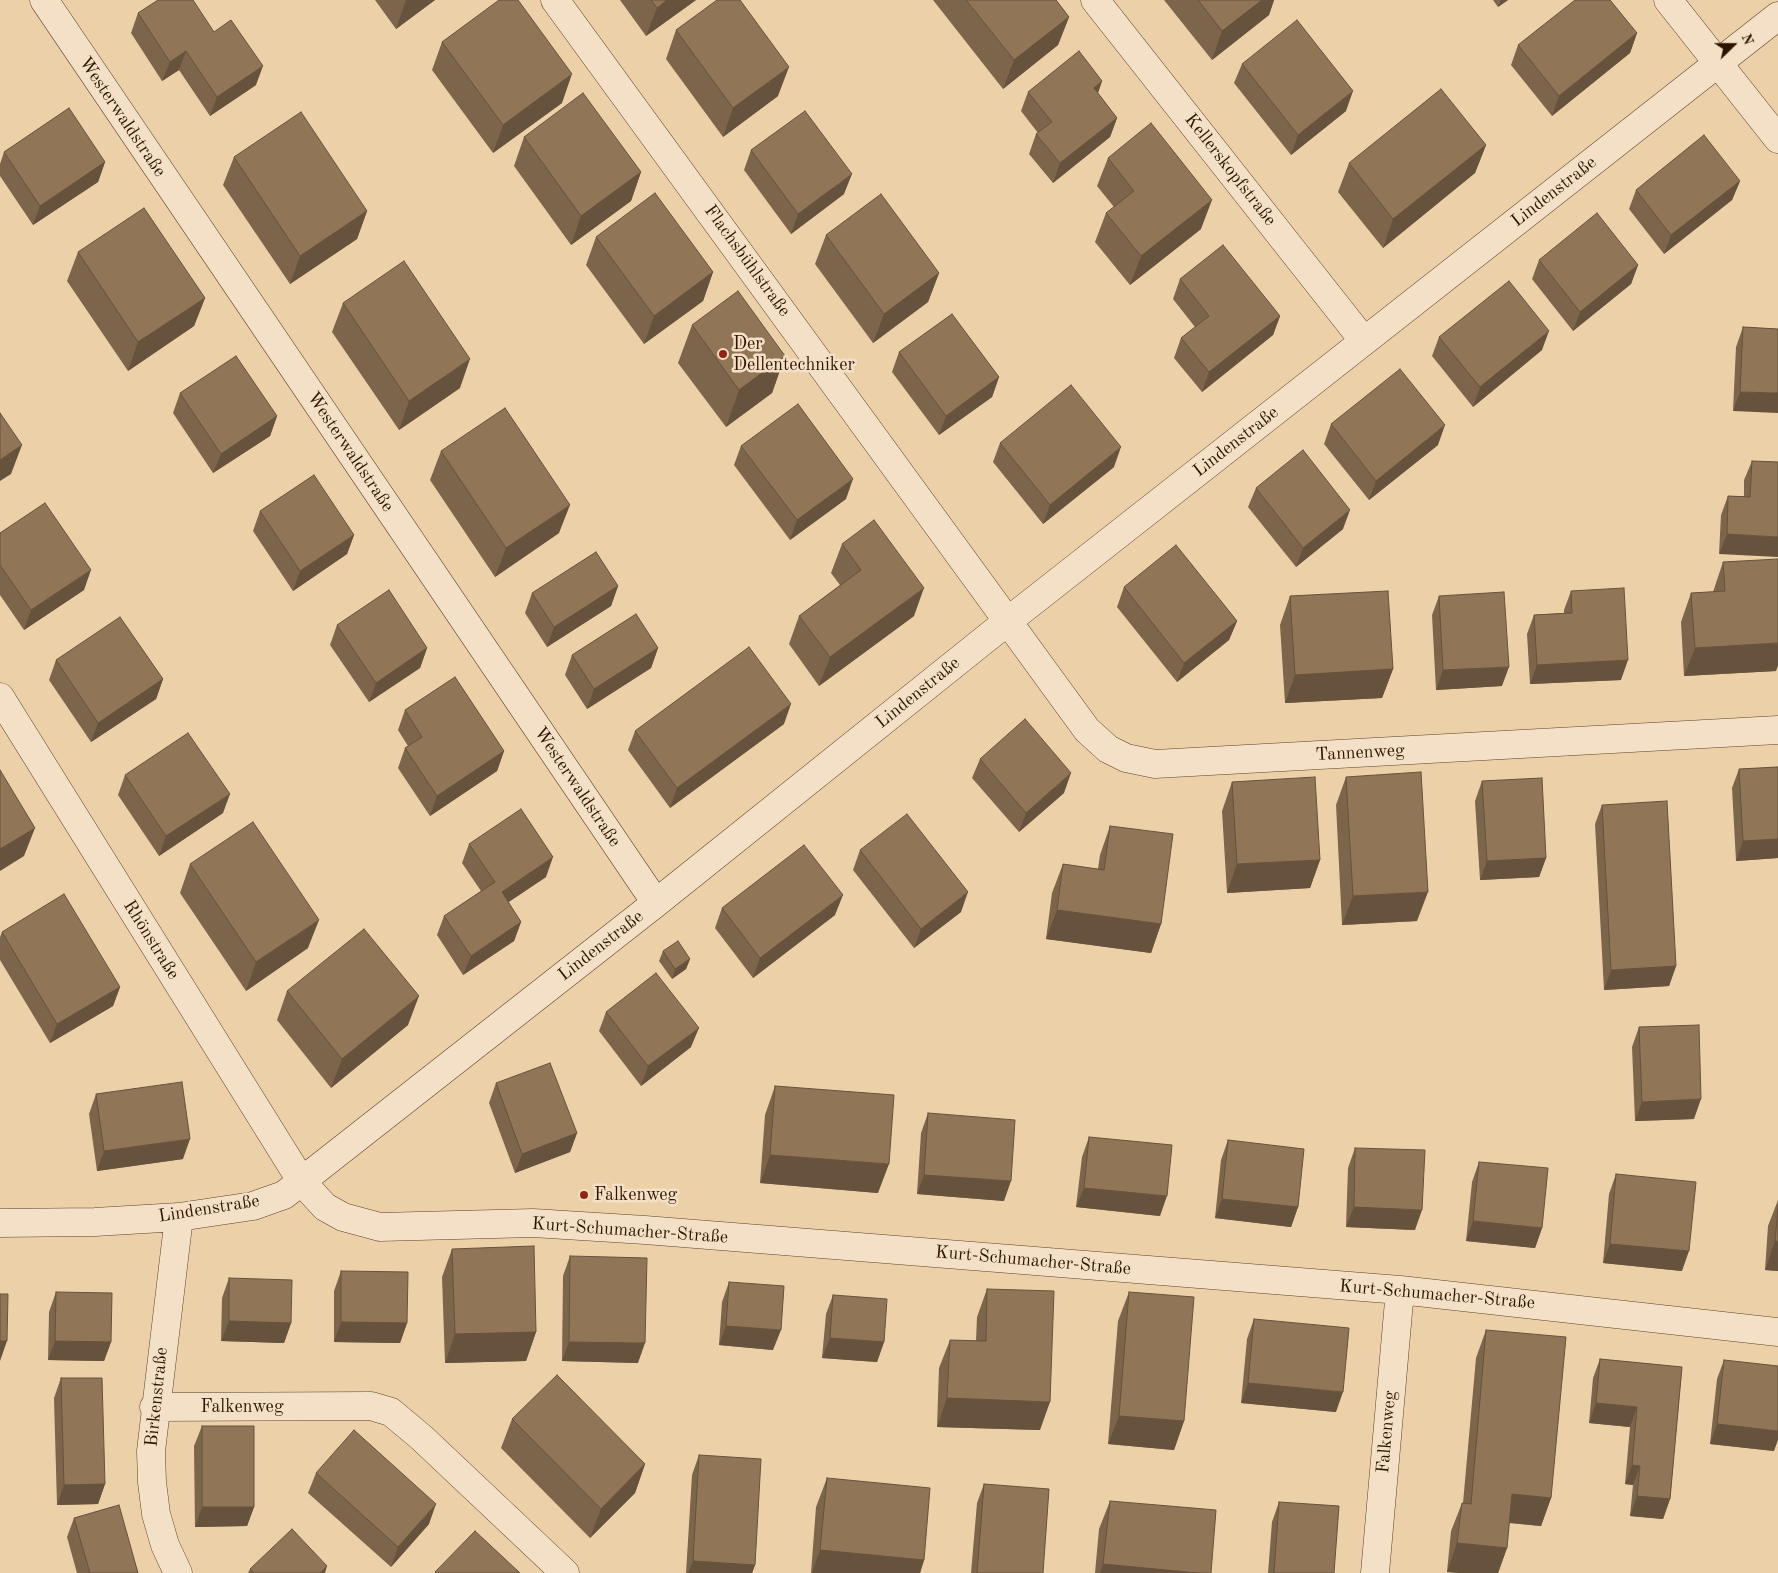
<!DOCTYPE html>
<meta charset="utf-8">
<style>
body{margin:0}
#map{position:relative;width:1778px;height:1573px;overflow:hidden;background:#ecd0a7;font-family:"Old Standard TT",serif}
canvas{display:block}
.north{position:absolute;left:1708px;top:20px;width:50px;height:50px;-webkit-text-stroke:4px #f3e0c6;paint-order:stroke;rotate:68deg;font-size:14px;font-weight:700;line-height:20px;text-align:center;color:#2f1300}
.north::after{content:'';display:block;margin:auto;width:18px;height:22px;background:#2f1300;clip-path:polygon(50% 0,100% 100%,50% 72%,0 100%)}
</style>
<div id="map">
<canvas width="1778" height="1573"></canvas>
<div class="north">N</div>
</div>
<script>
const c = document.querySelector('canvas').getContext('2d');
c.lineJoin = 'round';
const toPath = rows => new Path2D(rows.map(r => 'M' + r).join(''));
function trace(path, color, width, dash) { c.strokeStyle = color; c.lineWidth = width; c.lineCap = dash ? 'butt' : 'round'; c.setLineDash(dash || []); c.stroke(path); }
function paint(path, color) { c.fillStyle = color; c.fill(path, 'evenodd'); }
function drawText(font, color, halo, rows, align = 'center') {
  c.font = font + ' "Old Standard TT",serif'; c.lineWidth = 5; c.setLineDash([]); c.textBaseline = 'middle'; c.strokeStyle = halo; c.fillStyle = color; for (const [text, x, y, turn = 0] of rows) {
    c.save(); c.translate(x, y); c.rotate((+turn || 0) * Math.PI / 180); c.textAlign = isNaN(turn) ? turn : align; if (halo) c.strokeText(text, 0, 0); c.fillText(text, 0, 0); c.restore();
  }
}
const minor = toPath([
 [44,0,656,903],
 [555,0,1087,730,1108,749,1126,758,1155,764,1778,730],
 [1095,0,1364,341],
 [1668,0,1778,139],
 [0,697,302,1182,325,1207,343,1217,380,1227,533,1223,645,1230,1400,1290,1778,1332],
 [0,1223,95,1222,179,1217,253,1206,284,1195,656,903,1008,621,1778,16],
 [154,1407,371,1406,391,1412,422,1438,565,1573],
 [178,1573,165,1545,156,1514,152,1482,151,1451,179,1217],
 [1375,1573,1400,1290]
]);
const wall = toPath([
 [375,0,435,0,396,29],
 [620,0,696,0,646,36],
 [933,0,1056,0,1069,17,1058,45,1003,89],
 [1164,0,1274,0,1269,15,1212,60],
 [1493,0,1508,0,1498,7],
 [138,13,214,32,256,85,210,116,179,70,162,81,131,33],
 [676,30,778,96,723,137,666,59],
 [1637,33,1630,53,1552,116,1511,65,1518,45],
 [442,42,562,103,493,153,432,70],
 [1242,64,1346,111,1291,155,1234,83],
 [1102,81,1098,93,1117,118,1110,137,1053,183,1029,154,1036,134,1038,133,1021,111,1028,92],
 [524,137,641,172,631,201,571,245,514,166],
 [1486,145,1475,173,1383,248,1338,192,1349,163],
 [751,150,844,194,791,234,744,170],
 [4,152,105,162,98,182,33,225,0,176,0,164],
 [234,157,367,211,357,239,290,284,223,185],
 [1108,158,1201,229,1130,285,1095,242,1106,213,1114,207,1097,186],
 [1740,181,1732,200,1664,254,1629,209,1636,190],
 [826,235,939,273,928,302,873,343,815,264],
 [596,237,713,272,703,301,644,344,586,265],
 [78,252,205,298,194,326,128,371,67,281],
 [1539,260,1638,265,1631,284,1573,331,1532,279],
 [1180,279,1280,316,1273,335,1202,392,1174,358,1181,338,1195,327,1173,299],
 [343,303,460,388,399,430,332,332],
 [692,325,785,356,772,393,726,427,678,363],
 [1743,327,1778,329,1733,411,1736,347],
 [1439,337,1542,350,1473,407,1432,356],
 [899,352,999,377,992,397,939,435,892,372],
 [180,393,277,416,270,436,213,473,173,413],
 [1331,424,1438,445,1369,500,1324,444],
 [1000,443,1114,467,1043,524,993,462],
 [741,446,846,499,790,540,734,465],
 [441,451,559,533,495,577,430,480],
 [1752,461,1778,462,1719,554,1721,515,1728,496,1744,496,1744,480],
 [1256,488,1343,529,1296,567,1248,507],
 [260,511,354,535,347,554,293,591,253,531],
 [0,533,84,590,24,630,0,595],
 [842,544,914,616,819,686,789,644,799,616,840,585,831,573],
 [1723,562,1776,671,1684,676,1681,622,1691,593,1713,592],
 [618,586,611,606,547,647,525,613,532,593],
 [1124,587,1237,621,1229,640,1177,682,1117,607],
 [1571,591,1621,680,1530,684,1527,634,1534,615,1564,613,1564,610],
 [1290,596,1393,669,1382,698,1285,703,1280,625],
 [1439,596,1502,686,1436,690,1432,615],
 [337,625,427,648,420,668,369,702,330,645],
 [658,648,651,668,587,709,565,675,572,655],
 [56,660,163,679,156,699,91,742,49,680],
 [405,710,504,751,497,771,430,816,398,768,405,748,408,746,398,730],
 [784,724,670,808,628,750,635,731],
 [980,759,1064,793,1019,832,972,778],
 [1778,767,1778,858,1736,861,1732,788,1739,769],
 [125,775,223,813,159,856,118,795],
 [1346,777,1417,921,1342,925,1336,805],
 [1482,781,1546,858,1539,877,1480,880,1475,801],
 [1232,782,1320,860,1310,888,1227,893,1222,811],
 [1602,805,1676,966,1669,986,1604,990,1595,824],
 [1110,826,1161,924,1151,953,1046,939,1052,893,1063,864,1098,869,1100,855],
 [469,844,546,877,508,902,521,922,514,941,463,975,437,935,444,916,481,891,462,863],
 [860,850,961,912,914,948,853,870],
 [190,864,308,948,246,991,180,893],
 [722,908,835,915,753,978,715,928],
 [2,932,120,987,113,1006,50,1043,0,960,0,937],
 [663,951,690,959,686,969,672,979,659,961],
 [287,991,408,1025,331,1088,277,1020],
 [606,1012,691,1047,641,1086,599,1031],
 [1639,1027,1694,1119,1635,1121,1632,1047],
 [496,1083,577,1133,570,1152,515,1173,489,1103],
 [775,1086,878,1193,760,1183,765,1115],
 [96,1094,183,1159,97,1171,89,1114],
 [928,1113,1004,1201,917,1194,921,1133],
 [1089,1137,1160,1216,1076,1207,1082,1157],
 [1228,1140,1298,1207,1291,1227,1215,1218,1221,1160],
 [1355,1148,1415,1230,1346,1227,1348,1168],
 [1479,1162,1542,1228,1535,1248,1466,1241,1472,1182],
 [1616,1174,1682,1271,1603,1263,1609,1194],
 [1778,1200,1778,1271,1765,1270,1768,1226],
 [452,1249,536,1332,526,1361,445,1363,442,1277],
 [570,1256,638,1363,562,1361,563,1276],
 [341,1271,407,1323,400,1343,334,1342,334,1291],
 [229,1278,291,1323,284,1343,221,1341,222,1298],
 [729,1282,773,1350,719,1345,722,1302],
 [987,1289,1040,1430,937,1427,939,1368,950,1340,976,1341,977,1317],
 [56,1292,111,1342,104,1361,48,1360,49,1312],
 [1129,1292,1184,1421,1174,1450,1108,1444,1118,1321],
 [833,1295,884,1342,877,1362,822,1358,826,1314],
 [1254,1319,1336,1412,1241,1403,1247,1339],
 [1486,1330,1551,1498,1541,1526,1509,1523,1507,1548,1498,1573,1460,1573,1447,1572,1451,1531,1462,1503,1463,1503,1476,1358],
 [1600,1359,1682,1367,1670,1499,1663,1519,1630,1516,1633,1485,1625,1484,1630,1427,1589,1423,1593,1378],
 [1724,1360,1774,1451,1710,1444,1717,1379],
 [61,1378,105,1484,98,1504,57,1505,54,1398],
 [512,1419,645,1464,635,1493,590,1538,501,1448],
 [202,1426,254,1507,247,1526,195,1527,194,1446],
 [699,1455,755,1565,752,1573,686,1573,692,1475],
 [316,1473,429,1524,391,1567,308,1493],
 [827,1478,924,1560,920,1573,811,1573,816,1507],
 [984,1484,1043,1573,971,1573,977,1503],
 [1110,1501,1211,1573,1095,1573,1099,1529],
 [1279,1502,1334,1573,1268,1573,1272,1522],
 [74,1518,138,1573,77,1573,67,1537],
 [250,1569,325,1573,248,1573]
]);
const shadedWall = toPath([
 [406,0,435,0,396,29],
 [667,0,696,0,646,36,657,8],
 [1262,0,1274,0,1269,15,1212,60,1222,31],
 [1501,0,1508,0,1498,7],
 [1069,17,1058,45,1003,89,1014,60],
 [1637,33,1630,53,1552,116,1559,96],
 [186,51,179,70,162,81,170,62],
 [263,66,256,85,210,116,217,97],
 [789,67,778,96,723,137,733,108],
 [572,74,562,103,493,153,503,125],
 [1102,81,1095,101,1094,88],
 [1353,91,1346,111,1291,155,1298,135],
 [1117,118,1110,137,1053,183,1060,163],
 [1486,145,1475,173,1383,248,1393,219],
 [105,162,98,182,33,225,40,206],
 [641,172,631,201,571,245,581,216],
 [852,174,844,194,791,234,798,214],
 [1740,181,1732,200,1664,254,1671,235],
 [1212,200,1201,229,1130,285,1141,256],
 [367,211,357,239,290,284,300,256],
 [1638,265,1631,284,1573,331,1580,312],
 [713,272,703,301,644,344,654,316],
 [939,273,928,302,873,343,884,314],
 [205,298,194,326,128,371,138,342],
 [1280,316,1273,335,1202,392,1209,372],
 [1549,331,1542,350,1473,407,1480,387],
 [785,356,772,393,726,427,739,390],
 [470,359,460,388,399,430,409,401],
 [999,377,992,397,939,435,946,416],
 [1740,392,1778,393,1778,413,1733,411],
 [277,416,270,436,213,473,221,454],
 [1445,425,1438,445,1369,500,1376,481],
 [22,445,11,474,0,481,0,460],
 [1121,447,1114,467,1043,524,1050,505],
 [853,479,846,499,790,540,797,520],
 [570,505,559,533,495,577,506,548],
 [1350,510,1343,529,1296,567,1303,548],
 [1727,534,1778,537,1778,557,1719,554],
 [354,535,347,554,293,591,300,571],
 [91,570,84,590,24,630,31,610],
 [618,586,611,606,547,647,554,627],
 [924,588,914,616,819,686,830,657],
 [1237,621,1229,640,1177,682,1184,663],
 [1778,643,1778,666,1776,671,1684,676,1695,648],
 [427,648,420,668,369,702,376,683],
 [658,648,651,668,587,709,594,689],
 [1628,660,1621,680,1530,684,1537,665],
 [1509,667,1502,686,1436,690,1443,670],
 [1393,669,1382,698,1285,703,1295,675],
 [163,679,156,699,91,742,98,723],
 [791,704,784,724,670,808,677,788],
 [504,751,497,771,430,816,437,796],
 [1071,773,1064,793,1019,832,1026,813],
 [230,794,223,813,159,856,166,836],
 [35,828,24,856,0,871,0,849],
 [1778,839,1778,858,1736,861,1743,841],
 [553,857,546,877,494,912,502,892],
 [1546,858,1539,877,1480,880,1487,861],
 [1320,860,1310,888,1227,893,1237,864],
 [968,892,961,912,914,948,921,929],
 [1428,892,1417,921,1342,925,1353,896],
 [843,895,835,915,753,978,760,958],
 [1057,910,1161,924,1151,953,1046,939],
 [319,920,308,948,246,991,256,962],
 [521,922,514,941,463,975,471,956],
 [690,959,686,969,672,979,675,969],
 [1676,966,1669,986,1604,990,1611,970],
 [120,987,113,1006,50,1043,57,1024],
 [419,996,408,1025,331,1088,342,1059],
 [699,1028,691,1047,641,1086,648,1066],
 [1701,1099,1694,1119,1635,1121,1642,1102],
 [577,1133,570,1152,515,1173,522,1154],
 [190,1139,183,1159,97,1171,104,1151],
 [770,1155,889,1164,878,1193,760,1183],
 [924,1175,1011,1181,1004,1201,917,1194],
 [1084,1188,1167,1196,1160,1216,1076,1207],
 [1222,1199,1298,1207,1291,1227,1215,1218],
 [1354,1207,1422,1210,1415,1230,1346,1227],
 [1473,1221,1542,1228,1535,1248,1466,1241],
 [1775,1241,1778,1242,1778,1271,1765,1270],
 [1610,1244,1689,1251,1682,1271,1603,1263],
 [229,1321,291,1323,284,1343,221,1341],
 [341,1322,407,1323,400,1343,334,1342],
 [726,1326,781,1330,773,1350,719,1345],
 [536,1332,526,1361,445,1363,455,1334],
 [830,1338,884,1342,877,1362,822,1358],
 [0,1341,7,1341,0,1361],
 [55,1341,111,1342,104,1361,48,1360],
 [569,1342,645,1343,638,1363,562,1361],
 [1248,1383,1343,1392,1336,1412,1241,1403],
 [947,1398,1050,1402,1040,1430,937,1427],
 [1596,1403,1637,1407,1630,1427,1589,1423],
 [1119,1416,1184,1421,1174,1450,1108,1444],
 [1717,1424,1778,1431,1778,1440,1774,1451,1710,1444],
 [645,1464,635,1493,590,1538,601,1509],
 [1632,1465,1640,1466,1633,1485,1625,1484],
 [105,1484,98,1504,57,1505,64,1485],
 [1512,1494,1551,1498,1541,1526,1502,1522],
 [1637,1496,1670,1499,1663,1519,1630,1516],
 [436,1504,429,1524,391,1567,398,1547],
 [202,1507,254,1507,247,1526,195,1527],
 [1457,1543,1507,1548,1498,1573,1460,1573,1447,1572],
 [820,1550,924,1560,920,1573,812,1573],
 [693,1561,755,1565,752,1573,688,1573],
 [1103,1564,1198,1573,1100,1573],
 [327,1566,325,1573,320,1573]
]);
const building = toPath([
 [158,0,193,0,214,32,231,20,263,66,217,97,186,51,170,62,138,13,158,0],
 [499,0,518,0,572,74,503,125,442,42,499,0],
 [651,0,667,0,657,8,651,0],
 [717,0,740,0,789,67,733,108,676,30,717,0],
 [966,0,1056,0,1069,17,1014,60,966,0],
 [1198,0,1262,0,1222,31,1198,0],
 [1575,0,1610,0,1637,33,1559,96,1518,45,1575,0],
 [1297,20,1353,91,1298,135,1242,64,1297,20],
 [1079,51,1102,81,1094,88,1117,118,1060,163,1036,134,1052,122,1028,92,1079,51],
 [1441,89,1486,145,1393,219,1349,163,1441,89],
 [583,93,641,172,581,216,524,137,583,93],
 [69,108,105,162,40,206,4,152,69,108],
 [805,111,852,174,798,214,751,150,805,111],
 [301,112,367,211,300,256,234,157,301,112],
 [1151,123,1212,200,1141,256,1106,213,1134,191,1108,158,1151,123],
 [1704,135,1740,181,1671,235,1636,190,1704,135],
 [655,193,713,272,654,316,596,237,655,193],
 [881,194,939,273,884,314,826,235,881,194],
 [144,208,205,298,138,342,78,252,144,208],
 [1597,213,1638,265,1580,312,1539,260,1597,213],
 [1223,245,1280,316,1209,372,1181,338,1209,316,1180,279,1223,245],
 [404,261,470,359,409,401,343,303,404,261],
 [1509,281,1549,331,1480,387,1439,337,1509,281],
 [738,291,785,356,739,390,692,325,738,291],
 [952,314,999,377,946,416,899,352,952,314],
 [1743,327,1778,329,1778,393,1740,392,1743,327],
 [236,356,277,416,221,454,180,393,236,356],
 [1400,369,1445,425,1376,481,1331,424,1400,369],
 [1071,385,1121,447,1050,505,1000,443,1071,385],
 [798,404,853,479,797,520,741,446,798,404],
 [505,408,570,505,506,548,441,451,505,408],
 [0,413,22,445,0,460,0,413],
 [1303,450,1350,510,1303,548,1256,488,1303,450],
 [1752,461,1778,462,1778,537,1727,534,1728,496,1750,497,1752,461],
 [314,475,354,535,300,571,260,511,314,475],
 [45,503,91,570,31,610,0,565,0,533,45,503],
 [874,520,924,588,830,657,799,616,861,570,842,544,874,520],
 [1176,545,1237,621,1184,663,1124,587,1176,545],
 [596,552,618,586,554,627,532,593,596,552],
 [1778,559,1778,643,1695,648,1691,593,1725,591,1723,562,1778,559],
 [1624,588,1628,660,1537,665,1534,615,1572,613,1571,591,1624,588],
 [389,590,427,648,376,683,337,625,389,590],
 [1388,591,1393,669,1295,675,1290,596,1388,591],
 [1504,592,1509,667,1443,670,1439,596,1504,592],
 [636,614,658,648,594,689,572,655,636,614],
 [120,617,163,679,98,723,56,660,120,617],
 [749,647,791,704,677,788,635,731,749,647],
 [455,677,504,751,437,796,405,748,422,737,405,710,455,677],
 [1025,719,1071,773,1026,813,980,759,1025,719],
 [188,733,230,794,166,836,125,775,188,733],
 [1778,767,1778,839,1743,841,1739,769,1778,767],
 [0,770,35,828,0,849,0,770],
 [1421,772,1428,892,1353,896,1346,777,1421,772],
 [1315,777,1320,860,1237,864,1232,782,1315,777],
 [1542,778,1546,858,1487,861,1482,781,1542,778],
 [1667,801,1676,966,1611,970,1602,805,1667,801],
 [521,809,553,857,502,892,521,922,471,956,444,916,495,882,469,844,521,809],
 [907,814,968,892,921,929,860,850,907,814],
 [253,822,319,920,256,962,190,864,253,822],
 [1110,826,1173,834,1161,924,1057,910,1063,864,1104,870,1110,826],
 [804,845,843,895,760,958,722,908,804,845],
 [64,894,120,987,57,1024,2,932,64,894],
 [364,929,419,996,342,1059,287,991,364,929],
 [678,941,690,959,675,969,663,951,678,941],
 [656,973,699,1028,648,1066,606,1012,656,973],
 [1699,1025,1701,1099,1642,1102,1639,1027,1699,1025],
 [550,1063,577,1133,522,1154,496,1083,550,1063],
 [182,1082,190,1139,104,1151,96,1094,182,1082],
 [775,1086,894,1095,889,1164,770,1155,775,1086],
 [928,1113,1015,1120,1011,1181,924,1175,928,1113],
 [1089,1137,1172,1145,1167,1196,1084,1188,1089,1137],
 [1228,1140,1304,1149,1298,1207,1222,1199,1228,1140],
 [1355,1148,1425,1150,1422,1210,1354,1207,1355,1148],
 [1479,1162,1548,1168,1542,1228,1473,1221,1479,1162],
 [1616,1174,1696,1182,1689,1251,1610,1244,1616,1174],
 [1778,1208,1778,1242,1775,1241,1778,1208],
 [534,1246,536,1332,455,1334,452,1249,534,1246],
 [570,1256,647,1258,645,1343,569,1342,570,1256],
 [341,1271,408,1272,407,1323,341,1322,341,1271],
 [229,1278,292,1280,291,1323,229,1321,229,1278],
 [729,1282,784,1286,781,1330,726,1326,729,1282],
 [987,1289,1054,1291,1050,1402,947,1398,950,1340,986,1341,987,1289],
 [56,1292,112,1293,111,1342,55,1341,56,1292],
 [1129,1292,1194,1297,1184,1421,1119,1416,1129,1292],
 [0,1294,8,1294,7,1341,0,1341,0,1294],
 [833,1295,887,1299,884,1342,830,1338,833,1295],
 [1254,1319,1349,1328,1343,1392,1248,1383,1254,1319],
 [1486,1330,1566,1337,1551,1498,1512,1494,1507,1548,1457,1543,1462,1503,1471,1504,1486,1330],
 [1600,1359,1682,1367,1670,1499,1637,1496,1640,1466,1632,1465,1637,1407,1596,1403,1600,1359],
 [1724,1360,1778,1366,1778,1431,1717,1424,1724,1360],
 [557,1375,645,1464,601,1509,512,1419,557,1375],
 [61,1378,102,1378,105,1484,64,1485,61,1378],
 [202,1426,254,1426,254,1507,202,1507,202,1426],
 [354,1430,436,1504,398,1547,316,1473,354,1430],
 [699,1455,761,1459,755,1565,693,1561,699,1455],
 [827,1478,930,1488,924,1560,820,1550,827,1478],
 [984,1484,1049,1489,1043,1573,977,1573,984,1484],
 [1110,1501,1216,1510,1211,1573,1198,1573,1103,1564,1110,1501],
 [1279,1502,1339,1506,1334,1573,1274,1573,1279,1502],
 [119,1505,138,1573,90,1573,74,1518,119,1505],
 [292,1529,327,1566,320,1573,254,1573,250,1569,292,1529],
 [475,1531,520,1573,436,1573,435,1572,475,1531]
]);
const markers = [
 [723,354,5,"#8f2418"],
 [584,1195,5,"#8f2418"]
];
const streetNames = [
 ["Westerwaldstraße",122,117,56],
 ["Kellerskopfstraße",1230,170,52],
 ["Lindenstraße",1554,192,-38],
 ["Flachsbühlstraße",747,261,54],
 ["Lindenstraße",1236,442,-38],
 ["Westerwaldstraße",350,452,56],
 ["Lindenstraße",918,693,-39],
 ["Tannenweg",1360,753,-3],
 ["Westerwaldstraße",577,787,56],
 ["Rhönstraße",151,940,58],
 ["Lindenstraße",601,946,-38],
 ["Lindenstraße",209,1209,-9],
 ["Kurt-Schumacher-Straße",630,1231,4],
 ["Kurt-Schumacher-Straße",1033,1261,5],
 ["Kurt-Schumacher-Straße",1437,1295,5],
 ["Birkenstraße",157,1397,-84],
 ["Falkenweg",242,1407],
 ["Falkenweg",1387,1432,-85]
];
const poiNames = [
 ["Der",733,344],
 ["Dellentechniker",733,365],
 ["Falkenweg",594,1195]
];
trace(minor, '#5e422a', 29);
trace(minor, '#f3e0c6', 28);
paint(wall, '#7d654b');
paint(shadedWall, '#66523d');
paint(building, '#917557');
trace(building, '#66523d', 1);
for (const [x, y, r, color] of markers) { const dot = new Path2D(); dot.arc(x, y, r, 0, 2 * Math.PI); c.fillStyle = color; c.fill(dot); trace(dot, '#f3e0c6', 2); }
drawText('18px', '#2f1300', '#f3e0c6', streetNames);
drawText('18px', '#2f1300', '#f3e0c6', poiNames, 'left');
</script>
